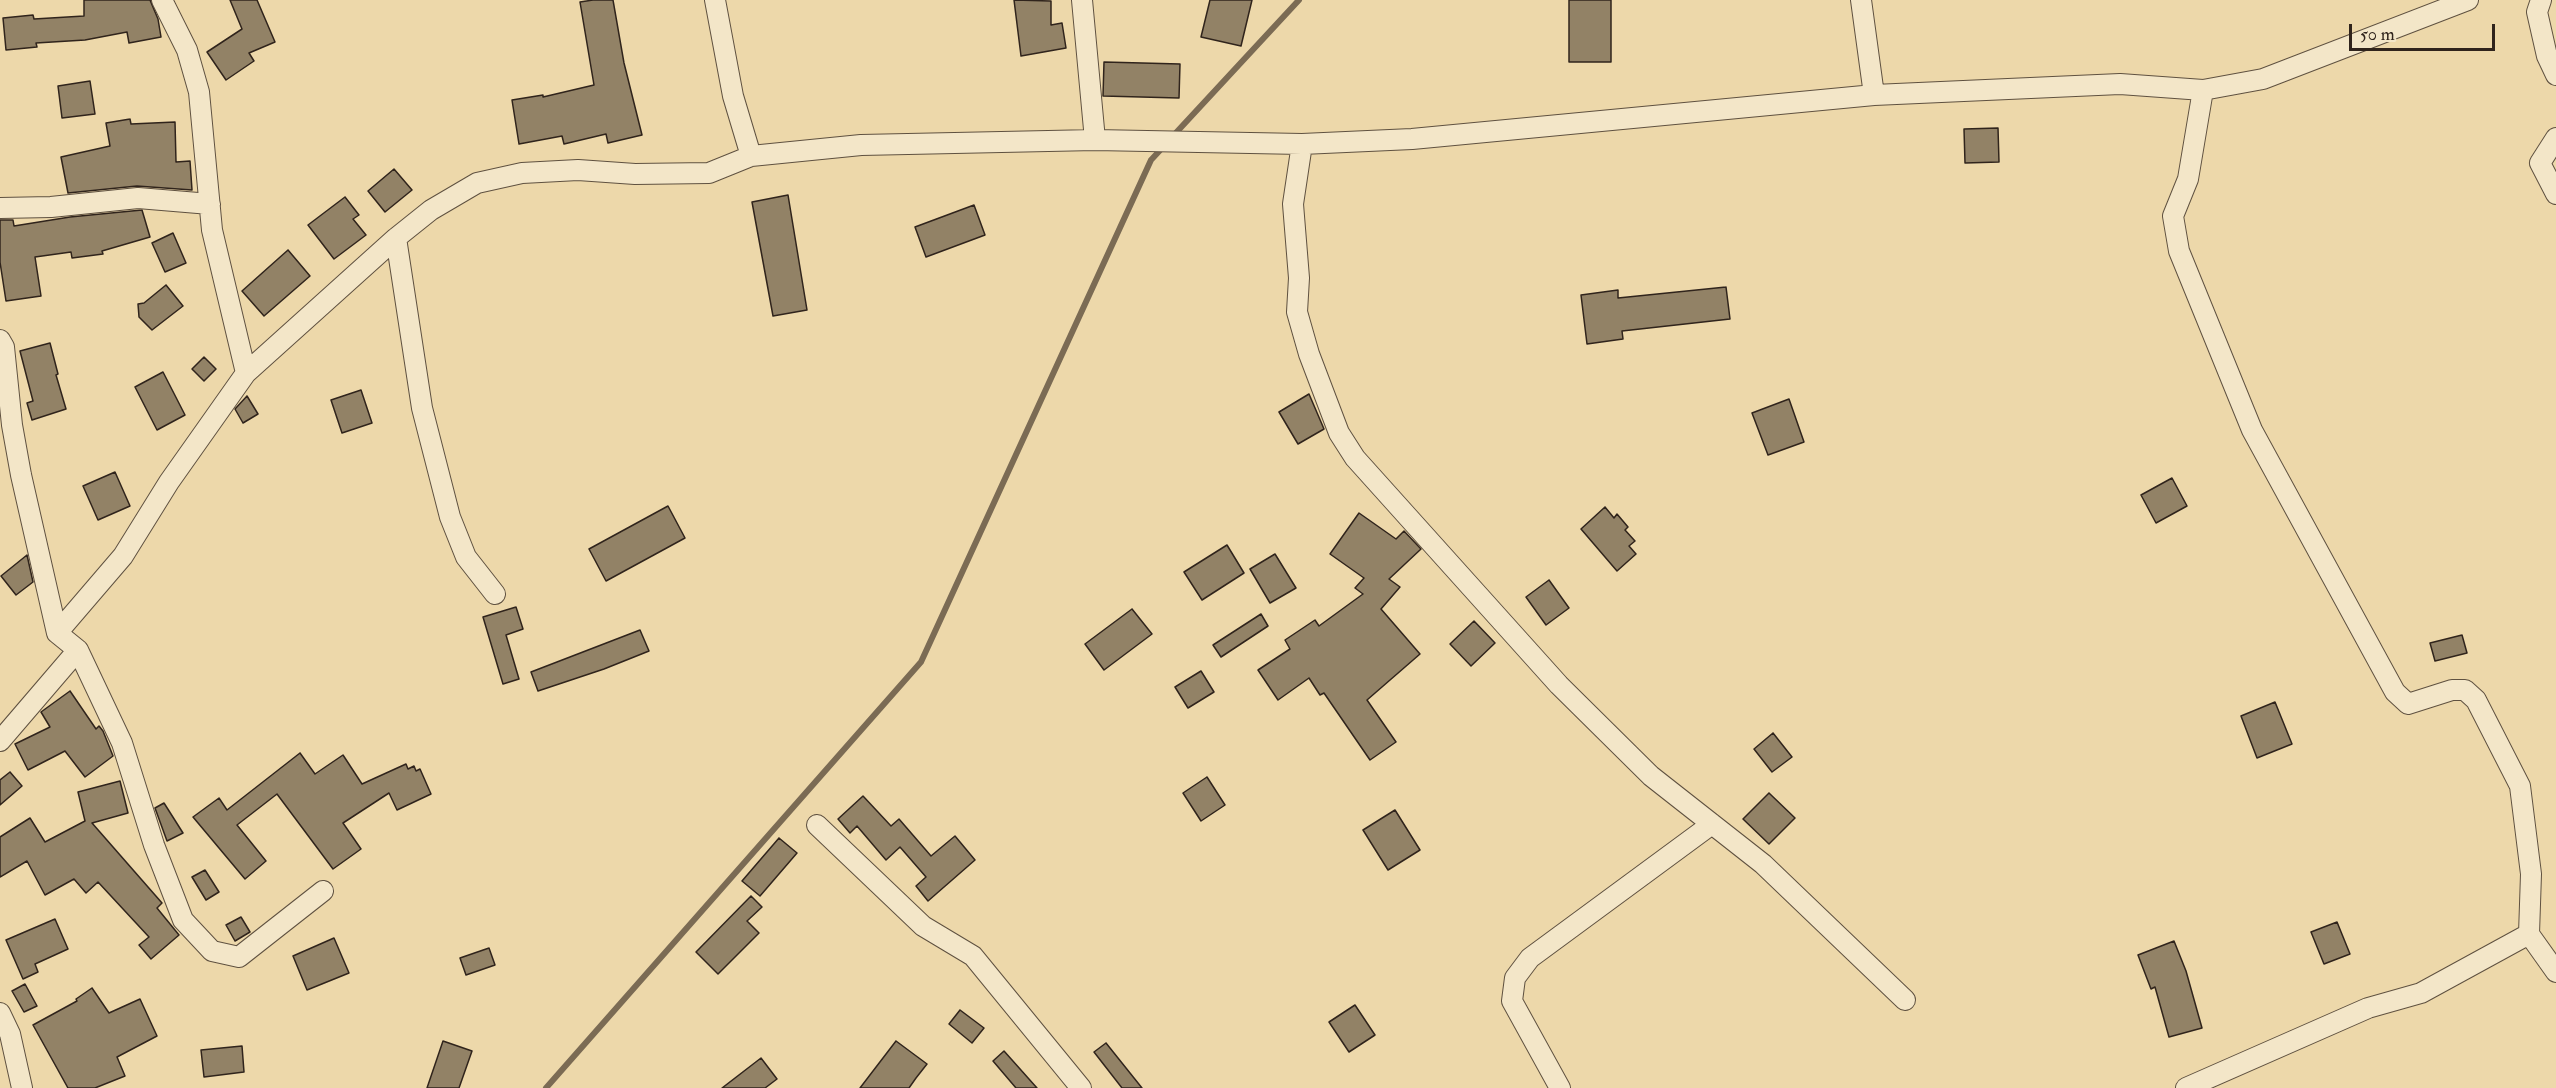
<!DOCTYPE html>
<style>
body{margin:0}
#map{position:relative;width:2556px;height:1088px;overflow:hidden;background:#edd8aa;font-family:"IM FELL Double Pica",serif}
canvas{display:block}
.scale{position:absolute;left:2349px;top:24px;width:146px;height:27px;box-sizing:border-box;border:3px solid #30241c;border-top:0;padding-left:8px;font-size:18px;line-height:21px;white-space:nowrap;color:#30241c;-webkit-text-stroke:4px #f3e6c8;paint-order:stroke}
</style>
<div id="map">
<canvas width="2556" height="1088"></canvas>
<div class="scale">50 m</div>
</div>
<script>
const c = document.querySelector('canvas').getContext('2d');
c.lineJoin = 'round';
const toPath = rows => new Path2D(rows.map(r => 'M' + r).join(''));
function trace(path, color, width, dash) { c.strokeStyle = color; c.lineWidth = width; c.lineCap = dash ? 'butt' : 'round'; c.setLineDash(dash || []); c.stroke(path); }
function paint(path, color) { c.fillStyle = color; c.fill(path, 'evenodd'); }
const stream = toPath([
 [1173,136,1299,0],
 [546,1088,921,662,1151,160,1164,146]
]);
const building = toPath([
 [84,0,150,0,158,19,161,37,129,43,127,32,85,40,36,43,37,47,6,50,3,18,33,15,34,19,84,16,84,0],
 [230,0,257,0,275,42,249,53,254,61,226,80,207,52,242,29,230,0],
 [593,0,613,0,624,63,642,135,608,143,606,134,564,144,562,136,519,144,512,100,543,95,543,97,594,85,580,2,593,0],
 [1014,0,1051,1,1051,25,1062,23,1066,48,1021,56,1014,0],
 [1210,0,1252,0,1241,46,1201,37,1210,0],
 [1569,0,1611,0,1611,62,1569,62,1569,0],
 [1104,62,1180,64,1179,98,1103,96,1104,62],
 [90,81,95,114,62,118,58,86,90,81],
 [130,119,131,124,175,122,176,162,190,161,192,190,137,186,68,193,61,157,110,146,106,123,130,119],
 [1998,128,1999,162,1965,163,1964,129,1998,128],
 [394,169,412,190,385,212,368,191,394,169],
 [788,195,807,310,773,316,752,202,788,195],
 [345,197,359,215,353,219,366,235,334,259,308,225,345,197],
 [974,205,985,235,926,257,915,227,974,205],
 [142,210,150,237,102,251,103,254,72,258,71,252,35,257,41,296,6,301,0,262,0,220,13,220,14,226,70,217,142,210],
 [173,233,186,263,165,272,152,243,173,233],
 [288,250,310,276,264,316,242,291,288,250],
 [166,285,183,306,152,330,139,317,138,304,144,303,166,285],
 [1726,287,1730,319,1622,331,1623,339,1587,344,1581,295,1618,290,1618,298,1726,287],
 [50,343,58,374,56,375,66,409,32,420,27,403,33,401,20,351,50,343],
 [204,357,216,369,204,381,192,369,204,357],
 [163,372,185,415,157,430,135,387,163,372],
 [361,390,372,423,342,433,331,400,361,390],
 [1309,394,1324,429,1298,444,1279,412,1309,394],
 [247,396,258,414,243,423,235,409,247,396],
 [1789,399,1804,442,1768,455,1752,413,1789,399],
 [115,472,130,506,98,520,83,486,115,472],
 [2172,478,2187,506,2156,523,2141,495,2172,478],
 [668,506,685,538,606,581,589,549,668,506],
 [1605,507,1614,518,1617,514,1628,527,1625,530,1635,541,1629,546,1636,554,1617,571,1581,529,1605,507],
 [1359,513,1396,539,1404,531,1421,549,1389,579,1400,587,1381,609,1420,654,1367,700,1396,742,1370,760,1324,693,1320,695,1309,678,1278,700,1258,670,1290,649,1285,640,1315,620,1319,626,1363,594,1355,588,1364,578,1330,554,1359,513],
 [1227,545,1244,573,1202,600,1184,572,1227,545],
 [1275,554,1296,588,1270,603,1250,569,1275,554],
 [27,555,33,582,16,595,1,576,27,555],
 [1549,580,1569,608,1546,625,1526,597,1549,580],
 [516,607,523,629,506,635,519,679,503,684,483,617,516,607],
 [1132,609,1152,634,1104,670,1085,644,1132,609],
 [1261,614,1268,626,1221,657,1213,645,1261,614],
 [1474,621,1495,643,1471,666,1450,644,1474,621],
 [640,630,649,651,604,669,538,691,531,672,640,630],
 [2462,635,2467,653,2435,661,2430,643,2462,635],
 [1201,671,1214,692,1188,708,1175,687,1201,671],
 [70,691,96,729,99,726,103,731,113,756,85,777,65,751,28,770,15,744,50,727,41,712,70,691],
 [2275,702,2292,744,2257,758,2241,716,2275,702],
 [1773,733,1792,757,1772,772,1754,749,1773,733],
 [300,753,315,774,343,755,362,784,406,764,408,769,414,766,416,771,420,769,431,794,397,810,389,793,343,823,361,849,333,869,277,794,237,825,266,861,245,879,193,817,219,798,227,810,300,753],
 [10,772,22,786,0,805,0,780,10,772],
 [1207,777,1225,805,1201,821,1183,793,1207,777],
 [120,781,128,813,92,823,162,903,157,908,179,935,151,959,139,945,149,937,98,882,86,893,74,879,45,895,27,861,0,877,0,837,30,818,45,842,85,821,78,792,120,781],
 [1769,793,1795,818,1769,844,1743,819,1769,793],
 [863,796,891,826,899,819,931,856,955,836,975,860,928,901,916,886,926,877,900,847,886,860,857,826,850,833,838,819,863,796],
 [164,803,183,833,167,841,155,808,164,803],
 [1395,810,1420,850,1388,870,1363,830,1395,810],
 [779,838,797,853,760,896,742,881,779,838],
 [205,870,219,892,206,900,192,877,205,870],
 [751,896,762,907,747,921,759,933,718,974,696,952,751,896],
 [241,917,250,932,235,941,226,925,241,917],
 [55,919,68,949,35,964,38,972,23,979,6,940,55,919],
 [2337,922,2350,954,2324,964,2311,932,2337,922],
 [334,938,349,973,307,990,293,956,334,938],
 [2174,941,2186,971,2202,1028,2169,1037,2155,987,2151,989,2138,955,2174,941],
 [489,948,495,965,466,975,460,958,489,948],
 [25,984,37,1006,24,1012,12,991,25,984],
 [92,988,109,1013,140,999,157,1036,117,1057,125,1076,95,1088,68,1088,33,1025,77,1001,76,999,92,988],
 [1355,1005,1375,1035,1349,1052,1329,1022,1355,1005],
 [960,1010,984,1028,972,1043,949,1024,960,1010],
 [443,1041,472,1051,459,1088,427,1088,443,1041],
 [896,1041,927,1064,916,1078,909,1088,860,1088,896,1041],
 [1106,1043,1142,1088,1122,1088,1094,1052,1106,1043],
 [242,1046,244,1072,204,1077,201,1050,242,1046],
 [1004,1051,1037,1088,1016,1088,993,1061,1004,1051],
 [761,1058,777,1079,765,1088,722,1088,761,1058]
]);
const minor = toPath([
 [162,0,187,50,199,92,212,230,246,373],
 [715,0,733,96,751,156],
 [1082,0,1095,140],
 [1861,0,1874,95],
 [2541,0,2537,12,2547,56,2556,75],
 [2203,90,2188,179,2173,216,2179,251,2252,430,2395,692,2408,704,2452,690,2465,690,2476,700,2520,786,2531,874,2529,934,2556,972],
 [2556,138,2540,163,2556,194],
 [1302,144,1293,204,1299,278,1297,312,1309,354,1339,433,1355,458,1559,685,1651,776,1763,864,1905,1000],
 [0,208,51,207,138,198,210,204],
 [396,238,422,408,450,517,466,557,495,594],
 [0,340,4,347,12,425,21,475,57,633],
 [78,650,122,743,154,845,183,920,212,951,239,957,323,891],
 [0,741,78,650,57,633,123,556,169,482,246,373,396,238,431,210,477,183,522,173,578,170,635,174,709,173,751,156,861,145,1095,140,1302,144,1412,139,1874,95,2120,84,2203,90,2263,79,2468,0],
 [817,825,923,926,973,956,1081,1088],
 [0,1013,10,1034,22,1088],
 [1560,1088,1512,1001,1515,978,1530,958,1712,824],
 [2186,1088,2368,1008,2421,993,2529,934]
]);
trace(stream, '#7b6b54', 6);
paint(building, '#928266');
trace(building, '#30241c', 1.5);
trace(minor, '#5f5140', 22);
trace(minor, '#f3e6c8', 20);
</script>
